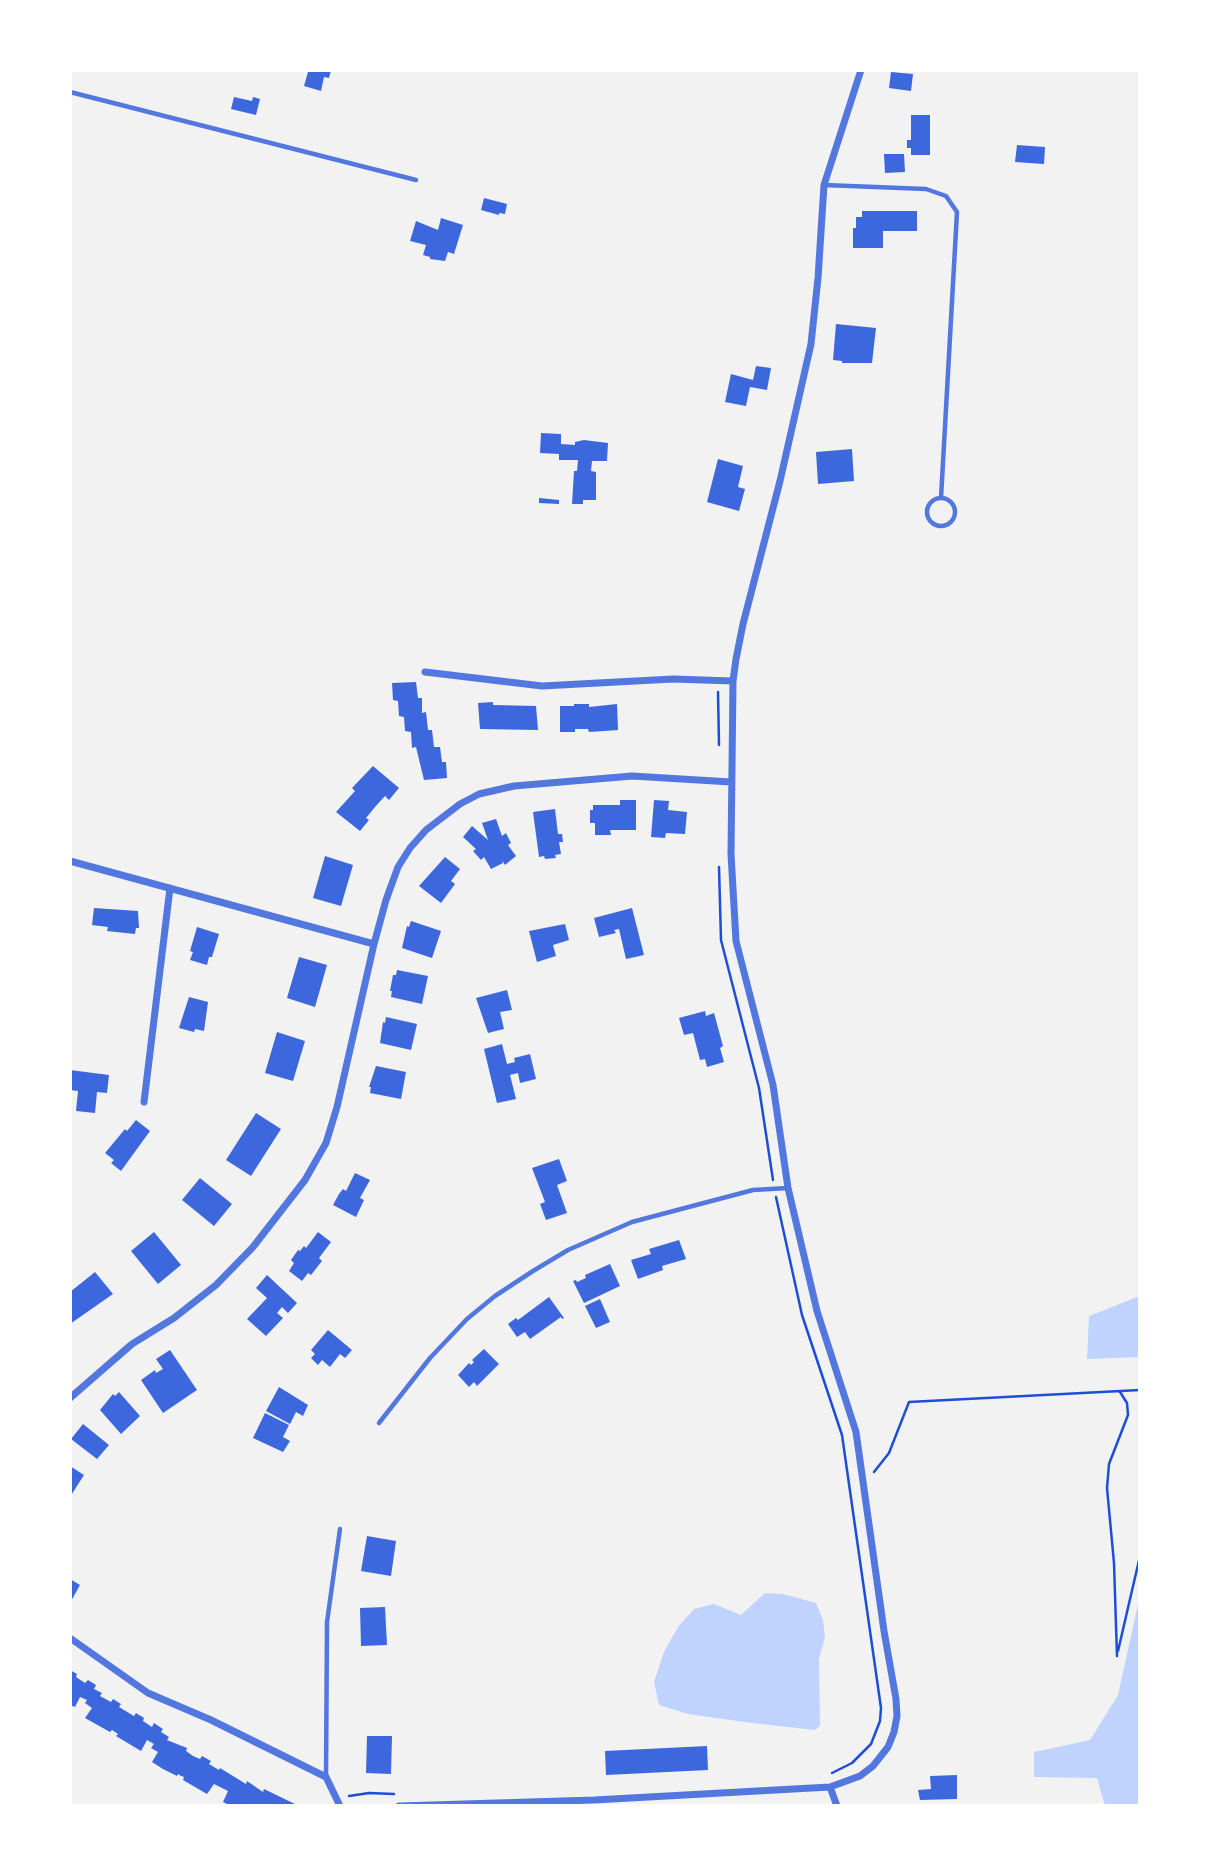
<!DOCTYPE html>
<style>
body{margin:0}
#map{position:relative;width:1210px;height:1876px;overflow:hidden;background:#f2f2f2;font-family:Helvetica,sans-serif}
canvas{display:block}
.frame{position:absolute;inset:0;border:72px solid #fff;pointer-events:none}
</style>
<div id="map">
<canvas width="1210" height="1876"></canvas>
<div class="frame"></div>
</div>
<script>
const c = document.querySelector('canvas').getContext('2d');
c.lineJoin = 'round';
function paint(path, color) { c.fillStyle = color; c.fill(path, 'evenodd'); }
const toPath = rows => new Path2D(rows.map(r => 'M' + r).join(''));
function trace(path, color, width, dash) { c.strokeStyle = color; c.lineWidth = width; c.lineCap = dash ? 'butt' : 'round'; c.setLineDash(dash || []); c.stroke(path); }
const water = toPath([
 [1140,1296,1140,1357,1087,1359,1089,1316],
 [765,1593,783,1594,816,1603,823,1620,825,1637,819,1659,820,1726,815,1730,752,1723,688,1714,659,1705,654,1682,664,1652,678,1627,694,1609,714,1604,741,1615],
 [1140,1595,1140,1806,1105,1806,1097,1778,1034,1777,1034,1752,1090,1740,1118,1695]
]);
const building = toPath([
 [302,70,331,70,329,78,324,77,321,91,304,86,308,72],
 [891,72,913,74,911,91,889,88],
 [234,97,252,101,253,97,260,99,256,115,231,109],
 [911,115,930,115,930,155,911,155,911,148,907,148,907,140,911,140],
 [1017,145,1045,147,1044,164,1015,162],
 [884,154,904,154,905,172,885,173],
 [484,198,507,204,505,214,499,213,499,215,481,210],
 [862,211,917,211,917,231,883,231,883,248,853,248,853,228,856,228,856,217,862,217],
 [441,218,463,225,454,254,448,252,445,261,430,259,430,257,423,255,426,245,410,241,416,221,438,230],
 [836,324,876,328,872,363,842,363,842,361,833,360],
 [756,366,771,368,767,390,750,387,746,406,725,402,731,374,753,380],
 [541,433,561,434,561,444,575,445,575,442,584,440,608,443,607,461,592,461,591,471,596,472,596,500,583,500,583,504,572,504,574,471,577,471,578,460,559,460,559,454,540,453],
 [852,449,854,481,818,484,816,452],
 [718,459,743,466,738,487,745,489,739,511,707,502],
 [539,498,559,500,559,504,539,503],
 [416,682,418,698,422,698,422,713,426,712,428,730,432,730,434,747,440,747,442,762,446,762,447,778,424,780,416,747,412,748,411,732,405,731,404,717,399,716,398,701,393,700,392,683],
 [493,702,493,705,536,706,538,730,480,729,478,703],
 [574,704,589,704,589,707,617,704,618,730,589,732,588,729,575,729,575,732,560,732,560,706,574,706],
 [373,766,399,788,389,800,385,796,375,807,366,818,369,820,360,831,336,812,355,791,352,788],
 [620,800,636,800,636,830,610,830,611,835,595,835,595,823,590,823,590,810,593,810,593,805,620,805],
 [654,800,669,801,668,810,687,812,685,834,666,833,665,838,651,837],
 [555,809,558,834,562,834,563,842,559,842,561,854,555,855,556,858,545,859,544,856,539,857,533,812],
 [496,819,502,836,506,833,511,843,508,845,516,856,505,865,502,860,503,863,491,869,484,857,481,860,473,851,476,849,463,837,472,826,488,840,482,823],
 [325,856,353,865,341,906,313,898],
 [445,857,460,869,451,881,455,884,441,903,419,886],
 [94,908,138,911,139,928,136,928,135,934,107,931,108,927,92,925],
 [632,908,644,955,626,959,619,929,614,930,616,933,599,937,594,918],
 [411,921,441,931,432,958,402,948,407,926,409,927],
 [565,924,569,940,553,945,556,956,537,962,529,931],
 [197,927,219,934,212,957,209,957,207,965,190,960,193,952,190,951],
 [299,957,327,965,315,1007,287,998],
 [397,970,428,976,422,1004,391,997,392,991,390,991,393,975,396,975],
 [507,990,512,1010,500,1012,504,1029,488,1033,476,998],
 [189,997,208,1002,204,1031,195,1029,194,1032,179,1028],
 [705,1011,706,1016,714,1013,723,1046,720,1048,724,1062,707,1067,705,1059,700,1060,693,1033,684,1035,679,1018],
 [386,1017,417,1024,411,1050,380,1043,383,1022,385,1023],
 [277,1032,305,1041,293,1081,265,1073],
 [502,1044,507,1064,515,1062,514,1058,530,1054,536,1079,520,1083,518,1073,510,1075,516,1099,497,1103,484,1049],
 [376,1066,406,1072,401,1099,370,1093,371,1087,369,1087],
 [70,1070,109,1075,107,1093,97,1092,95,1113,76,1111,78,1091,70,1090],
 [256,1113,281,1129,251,1176,226,1160],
 [136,1120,150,1131,121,1171,111,1163,114,1160,105,1153,125,1129,127,1131],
 [559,1159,567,1181,557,1185,567,1213,546,1220,540,1204,545,1202,532,1168],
 [355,1173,370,1180,360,1198,364,1200,356,1217,333,1205,339,1194,343,1189,346,1191],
 [200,1178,232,1204,214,1226,182,1200],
 [154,1232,181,1265,158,1284,131,1251],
 [318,1232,331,1242,319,1258,322,1261,311,1275,308,1273,302,1281,289,1271,294,1263,291,1260,298,1250,300,1251,304,1246,306,1248],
 [679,1240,686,1259,662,1266,663,1270,638,1279,631,1260,651,1254,649,1249],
 [610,1264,620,1286,584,1303,573,1281,576,1280,577,1282,586,1278,585,1275],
 [95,1272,113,1294,70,1324,70,1292],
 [267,1275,297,1303,288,1313,282,1307,277,1313,283,1318,266,1336,247,1319,267,1298,256,1288],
 [549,1297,564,1318,562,1319,561,1317,530,1339,525,1332,517,1337,508,1324,516,1318,518,1320],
 [600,1299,610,1322,596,1328,585,1306],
 [328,1330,352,1350,345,1358,340,1354,330,1367,322,1360,318,1365,311,1358,315,1354,311,1350],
 [484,1349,499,1364,477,1386,474,1382,469,1387,458,1375,469,1363,471,1365,474,1362,472,1360],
 [170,1350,197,1390,163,1413,141,1380,155,1370,156,1373,163,1369,156,1359],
 [279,1387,308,1405,303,1416,296,1412,290,1424,266,1411],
 [119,1392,140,1416,121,1434,100,1410,113,1394,115,1396],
 [265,1413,289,1425,283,1437,290,1441,283,1452,253,1438],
 [83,1424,109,1445,97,1459,71,1439],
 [70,1466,84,1475,70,1497],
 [367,1536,396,1541,391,1576,361,1571],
 [70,1579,80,1585,70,1603],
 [385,1607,387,1645,361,1646,360,1608],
 [70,1670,77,1674,76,1677,85,1683,88,1680,96,1685,94,1689,102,1693,100,1696,111,1702,113,1699,121,1704,119,1707,134,1716,136,1713,144,1718,143,1721,152,1727,154,1723,163,1729,161,1732,169,1737,167,1740,187,1748,186,1751,193,1756,200,1759,202,1756,211,1761,209,1764,219,1770,220,1768,246,1784,247,1781,263,1792,264,1789,299,1806,231,1806,223,1802,228,1791,214,1784,207,1794,183,1780,184,1777,181,1776,178,1774,177,1776,163,1769,152,1762,158,1752,151,1748,154,1744,147,1740,141,1751,116,1736,118,1734,112,1730,110,1732,85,1718,92,1708,85,1703,87,1700,80,1697,75,1707,70,1705],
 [367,1736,392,1736,391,1774,366,1773],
 [707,1746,708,1770,606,1775,605,1751],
 [957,1775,957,1799,920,1800,918,1790,931,1789,930,1776]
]);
const path = toPath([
 [718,692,719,745],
 [719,867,721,940,759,1088,773,1180],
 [776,1197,802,1315,842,1435,881,1708,880,1721,871,1744,852,1763,832,1773],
 [874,1472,889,1453,909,1402,1140,1390],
 [1118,1651,1140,1556],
 [1117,1656,1114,1563,1107,1488,1109,1464,1128,1415,1127,1403,1120,1392],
 [349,1796,369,1793,394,1794]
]);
const service = toPath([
 [70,92,416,180],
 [824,185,926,189,946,196,957,212,941,498],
 '927 512a14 14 0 1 1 28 0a14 14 0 1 1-28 0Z',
 [379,1423,430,1358,467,1319,495,1296,533,1271,568,1250,632,1222,753,1190,788,1188],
 [326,1777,327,1622,340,1529]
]);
const minor = toPath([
 [425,672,542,686,673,679,733,681],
 [70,861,374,944],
 [144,1102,170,888],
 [70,1398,132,1344,174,1318,216,1285,253,1247,305,1180,326,1143,337,1107,374,944,386,900,398,867,410,848,426,830,460,804,479,794,514,786,632,776,731,782],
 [70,1638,148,1693,211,1720,326,1777,340,1806],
 [830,1787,837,1806],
 [399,1806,594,1800,830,1787,860,1776,873,1766,888,1747,894,1732,897,1716,896,1699,884,1631,856,1432,817,1311,788,1188,773,1085,736,941,731,854,733,681,736,659,743,624,780,481,811,344,818,278,824,185,861,70]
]);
paint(water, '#bfd3fe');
paint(building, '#3d67dc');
trace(path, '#1d4ed8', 2.5);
trace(service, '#5277de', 4.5);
trace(minor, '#5277de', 7);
</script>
